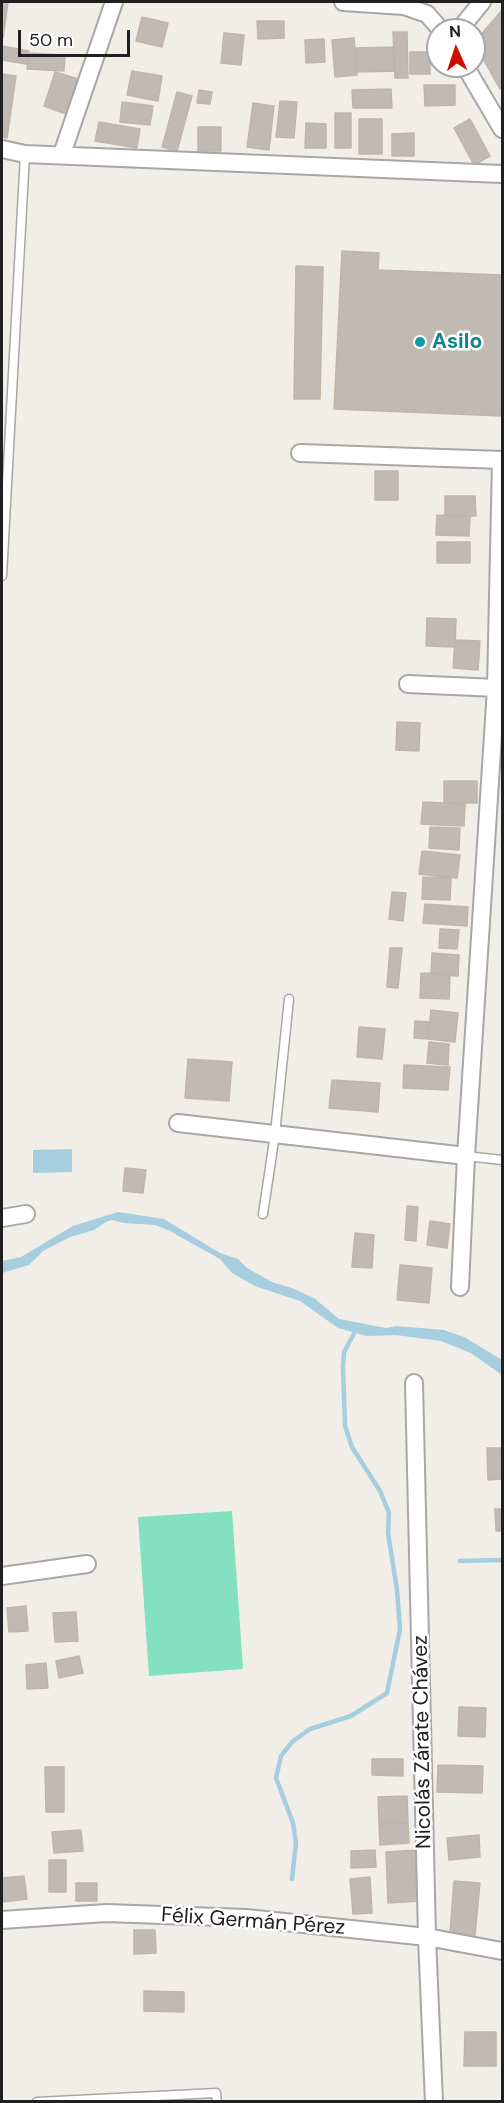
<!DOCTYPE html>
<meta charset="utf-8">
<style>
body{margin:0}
#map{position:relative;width:504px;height:2103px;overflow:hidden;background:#f0eee6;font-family:"DM Sans",sans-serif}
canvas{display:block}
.frame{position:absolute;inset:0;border:3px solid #202020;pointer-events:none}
.north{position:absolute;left:426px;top:18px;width:60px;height:60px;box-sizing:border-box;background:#fff;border:2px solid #a6a6a6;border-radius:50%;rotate:357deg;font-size:16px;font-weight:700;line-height:24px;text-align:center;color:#202020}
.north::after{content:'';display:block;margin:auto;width:21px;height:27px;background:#cf0d00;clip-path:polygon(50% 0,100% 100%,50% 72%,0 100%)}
.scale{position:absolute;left:18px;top:30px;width:112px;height:27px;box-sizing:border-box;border:3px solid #202020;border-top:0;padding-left:8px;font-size:18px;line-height:21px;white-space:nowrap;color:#202020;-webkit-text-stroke:4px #fff;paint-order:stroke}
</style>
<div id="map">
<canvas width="504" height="2103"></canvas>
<div class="frame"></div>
<div class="north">N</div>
<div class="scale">50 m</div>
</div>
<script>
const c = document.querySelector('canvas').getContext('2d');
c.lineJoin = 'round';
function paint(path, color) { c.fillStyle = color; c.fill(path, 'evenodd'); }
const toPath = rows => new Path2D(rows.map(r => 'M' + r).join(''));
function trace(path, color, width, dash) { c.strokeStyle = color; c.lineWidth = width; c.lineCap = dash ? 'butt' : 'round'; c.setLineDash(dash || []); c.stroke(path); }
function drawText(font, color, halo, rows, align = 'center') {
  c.font = font + ' "DM Sans",sans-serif'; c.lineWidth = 5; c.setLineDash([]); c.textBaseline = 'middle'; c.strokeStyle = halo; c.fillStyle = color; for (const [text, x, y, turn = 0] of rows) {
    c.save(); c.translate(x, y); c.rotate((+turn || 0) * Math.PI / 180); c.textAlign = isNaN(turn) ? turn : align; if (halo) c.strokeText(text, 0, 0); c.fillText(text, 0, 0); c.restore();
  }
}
const pitch = toPath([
 [232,1511,243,1669,149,1676,138,1517]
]);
const water = toPath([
 [72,1149,72,1172,33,1173,33,1150],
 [118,1212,164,1219,220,1253,238,1259,247,1268,274,1283,292,1288,314,1298,339,1319,386,1328,397,1326,444,1330,464,1337,502,1360,502,1375,471,1353,441,1341,396,1335,367,1336,338,1328,300,1301,255,1286,232,1273,220,1259,170,1231,155,1225,124,1223,112,1220,106,1222,94,1230,70,1237,43,1251,29,1265,2,1273,2,1261,21,1257,73,1226]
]);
const stream = toPath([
 [460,1561,502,1560],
 [292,1879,296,1843,293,1823,276,1778,281,1756,292,1742,310,1729,351,1716,387,1693,400,1629,397,1590,388,1533,389,1513,380,1491,352,1447,345,1426,343,1367,344,1352,356,1330]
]);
const building = toPath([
 [2,2,8,2,3,38,2,38,2,2],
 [502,10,502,86,500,89,474,43,502,10],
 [142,17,168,23,162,47,136,41,142,17],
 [257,21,284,21,284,38,258,39,257,21],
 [393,32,407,32,408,78,395,78,393,32],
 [224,33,244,35,241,65,221,63,224,33],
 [354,38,357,75,335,77,332,40,354,38],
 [324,39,325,62,306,63,305,40,324,39],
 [2,46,29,51,26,64,2,60,2,46],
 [394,47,395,71,357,72,356,48,394,47],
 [410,52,430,52,430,74,410,74,410,52],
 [28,53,65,55,64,71,27,69,28,53],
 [132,71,162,76,158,101,127,95,132,71],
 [55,72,78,79,66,114,44,106,55,72],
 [2,74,16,76,7,138,2,137,2,74],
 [424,85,455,85,455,105,425,106,424,85],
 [391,89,392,108,353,108,352,90,391,89],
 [199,90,212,92,210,104,197,103,199,90],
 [177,92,192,96,177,151,162,147,177,92],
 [280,101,297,102,294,138,276,137,280,101],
 [122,102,153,106,150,125,120,122,122,102],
 [253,103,274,106,269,150,247,147,253,103],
 [335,113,351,113,351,148,335,148,335,113],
 [359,119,382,119,382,154,359,154,359,119],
 [470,119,490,156,474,165,454,128,470,119],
 [99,122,140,129,137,148,95,141,99,122],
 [306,123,326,124,326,148,305,148,306,123],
 [198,127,221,127,221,151,198,151,198,127],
 [414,133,414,156,392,156,392,134,414,133],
 [342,251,379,253,378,270,502,275,502,416,334,409,342,251],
 [296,266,323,267,320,399,294,399,296,266],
 [375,471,398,471,398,500,375,500,375,471],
 [445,496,475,496,476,516,445,516,445,496],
 [437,515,470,516,469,536,436,535,437,515],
 [437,542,470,542,470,563,437,563,437,542],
 [427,618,456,619,455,647,426,646,427,618],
 [455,640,480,641,478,670,453,668,455,640],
 [397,722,420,723,419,751,396,750,397,722],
 [444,781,477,781,477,803,444,803,444,781],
 [423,802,465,804,464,826,421,824,423,802],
 [430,827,460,828,459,850,429,848,430,827],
 [422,851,460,855,457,878,419,874,422,851],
 [423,877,451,878,450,900,422,899,423,877],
 [392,892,406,893,403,921,389,919,392,892],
 [425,904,468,907,467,926,423,923,425,904],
 [440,929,459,930,457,949,439,948,440,929],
 [390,948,402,948,398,988,387,987,390,948],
 [432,953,459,955,458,976,431,974,432,953],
 [421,973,450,974,449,999,420,998,421,973],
 [431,1010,458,1013,455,1042,428,1039,431,1010],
 [415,1021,429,1022,428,1039,414,1038,415,1021],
 [359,1027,385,1029,382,1059,357,1057,359,1027],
 [429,1042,449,1044,448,1065,427,1063,429,1042],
 [188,1059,232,1062,229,1101,185,1098,188,1059],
 [404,1065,450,1067,448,1090,403,1088,404,1065],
 [332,1080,380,1083,378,1112,329,1108,332,1080],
 [125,1168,146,1170,143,1193,123,1191,125,1168],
 [407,1206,418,1207,416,1241,405,1240,407,1206],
 [430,1221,450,1224,447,1248,427,1245,430,1221],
 [355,1233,374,1235,372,1268,352,1267,355,1233],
 [400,1265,432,1268,429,1303,397,1300,400,1265],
 [487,1448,502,1448,502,1479,488,1480,487,1448],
 [495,1509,502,1509,502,1531,496,1531,495,1509],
 [26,1606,28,1631,9,1632,7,1608,26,1606],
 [76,1612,78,1641,55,1642,53,1613,76,1612],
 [79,1656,83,1673,59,1678,56,1661,79,1656],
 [46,1663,48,1688,27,1689,26,1665,46,1663],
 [459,1707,486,1708,485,1737,458,1736,459,1707],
 [372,1759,403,1759,403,1776,372,1775,372,1759],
 [438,1765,483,1766,482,1793,437,1792,438,1765],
 [45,1767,64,1767,64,1812,46,1812,45,1767],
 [407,1796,408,1823,379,1824,378,1797,407,1796],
 [408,1823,409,1843,380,1845,379,1824,408,1823],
 [81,1830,83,1851,54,1853,52,1832,81,1830],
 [479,1835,480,1857,449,1860,447,1838,479,1835],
 [375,1850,376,1867,351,1868,351,1851,375,1850],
 [418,1850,421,1901,388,1903,386,1852,418,1850],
 [49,1860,66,1860,66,1892,49,1892,49,1860],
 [24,1876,27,1899,2,1902,2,1878,24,1876],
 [370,1877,372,1913,353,1914,350,1879,370,1877],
 [454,1881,480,1883,475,1935,450,1933,454,1881],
 [76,1883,97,1883,97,1901,76,1901,76,1883],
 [134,1930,155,1930,156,1953,134,1954,134,1930],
 [144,1991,184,1992,184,2012,144,2011,144,1991],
 [465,2032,496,2032,496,2066,464,2066,465,2032]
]);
const service = toPath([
 [2,576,25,154],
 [466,1156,502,1160],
 [263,1214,275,1134,289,999],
 [37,2102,216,2093,217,2102]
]);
const minor = toPath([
 [343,2,404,6,427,14,441,30],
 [459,30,482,2],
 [465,66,502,129],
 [2,149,25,154,502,174],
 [62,154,114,2],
 [300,453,502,460],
 [408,684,496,688],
 [178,1123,466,1156],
 [2,1218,26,1214],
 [460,1287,466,1156,496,688,501,460],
 [414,1383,427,1937,434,2102],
 [2,1576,87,1564],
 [2,1920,106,1913,246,1918,427,1937,502,1951]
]);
const markers = [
 [420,342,6,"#0f9aa8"]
];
const cultureNames = [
 ["Asilo",432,342]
];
const streetNames = [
 ["Nicolás Zárate Chávez",423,1742,-91],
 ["Félix Germán Pérez",253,1922,4]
];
paint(pitch, '#83e1c2');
paint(water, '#a6cedf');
trace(stream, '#a6cedf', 4.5);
paint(building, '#c1bab2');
trace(building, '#c2b5a8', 1.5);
trace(service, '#a7a7a7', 11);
trace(minor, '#a7a7a7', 20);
trace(service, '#fff', 8);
trace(minor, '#fff', 16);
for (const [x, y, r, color] of markers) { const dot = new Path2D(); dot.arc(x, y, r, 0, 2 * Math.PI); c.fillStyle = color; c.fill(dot); trace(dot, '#fff', 2); }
drawText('bold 21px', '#0d838f', '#fff', cultureNames, 'left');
drawText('21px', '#202020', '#fff', streetNames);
</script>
